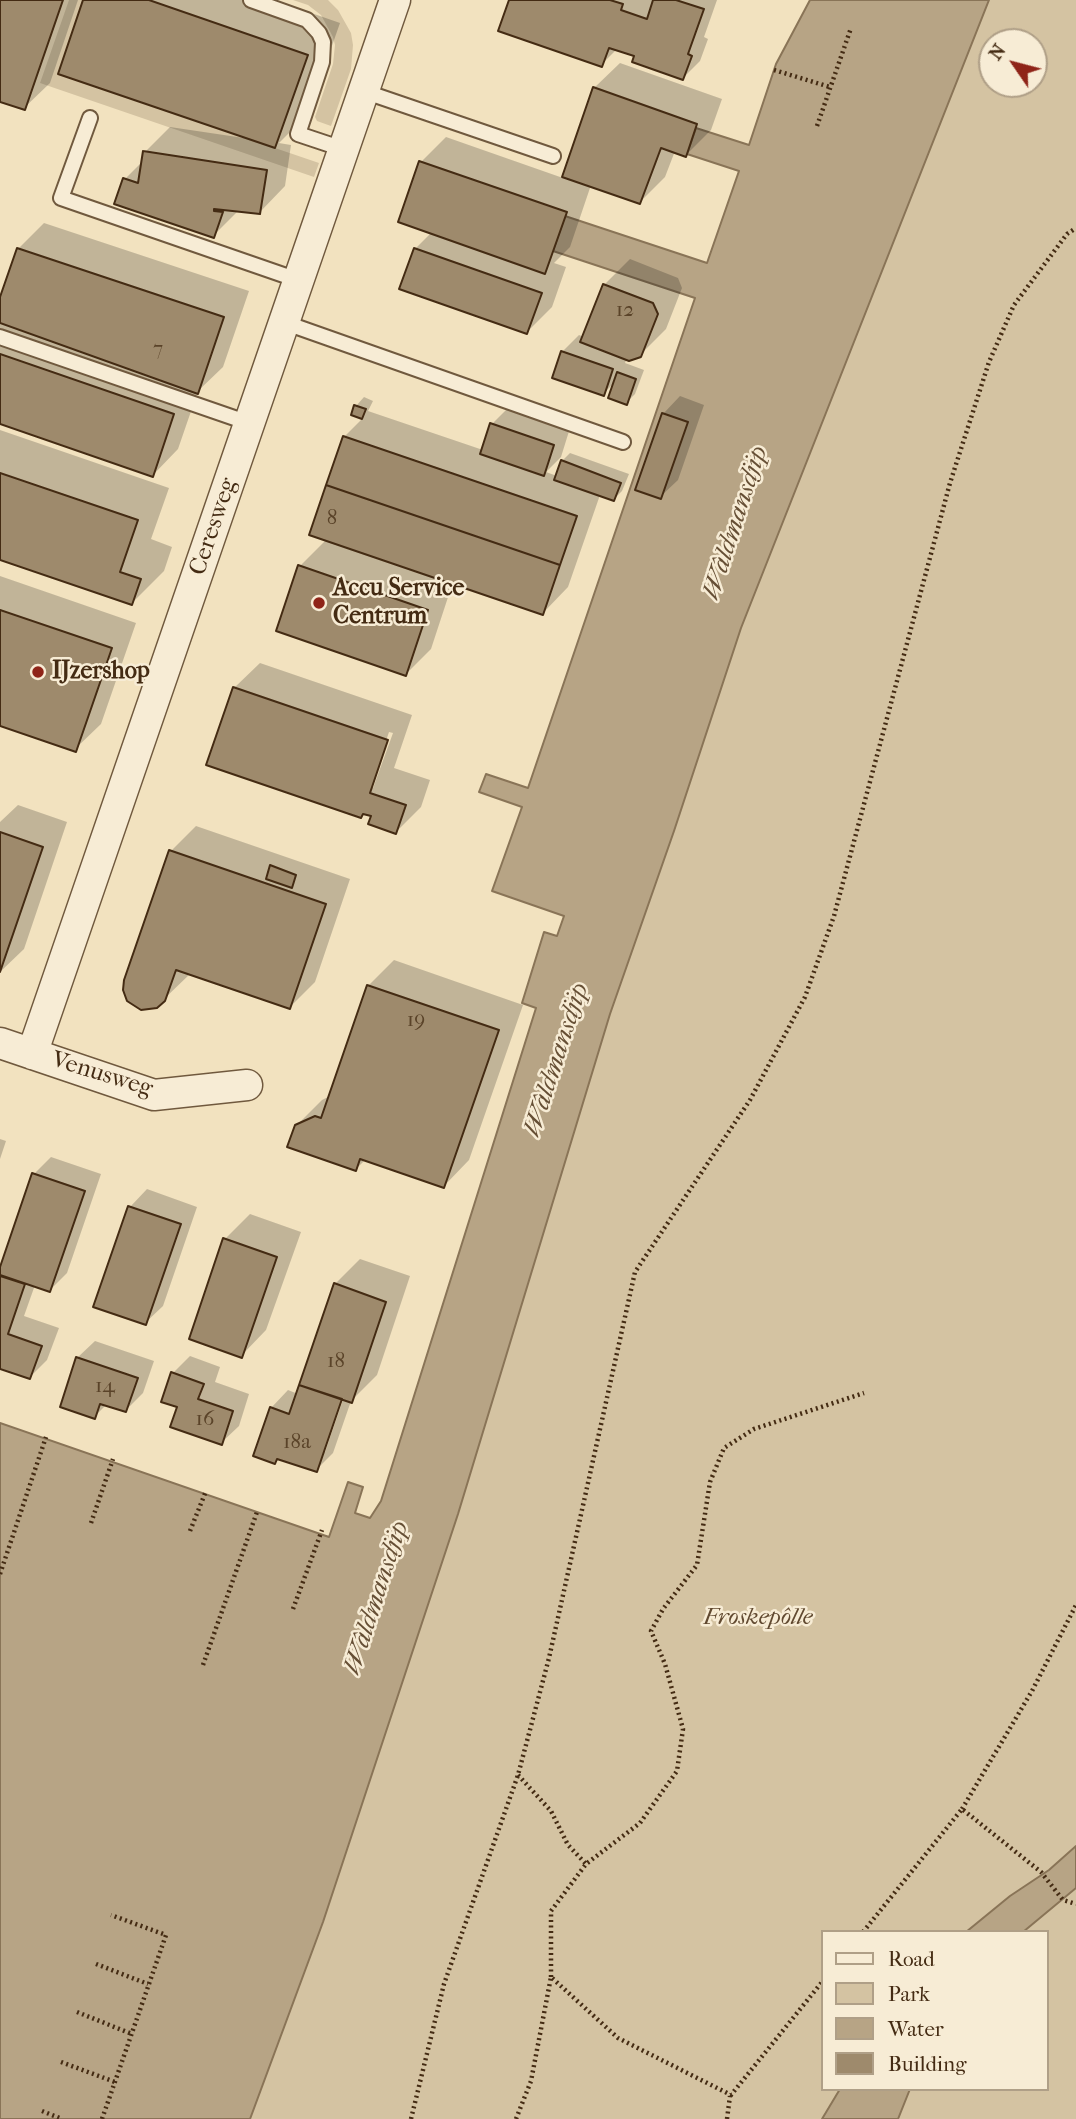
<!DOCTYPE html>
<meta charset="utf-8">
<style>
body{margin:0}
#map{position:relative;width:1076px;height:2119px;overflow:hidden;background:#f2e2bf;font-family:"IM FELL French Canon",serif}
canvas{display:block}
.legend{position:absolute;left:821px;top:1930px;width:228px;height:161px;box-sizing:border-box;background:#f7ecd5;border:2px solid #af9f87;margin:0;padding:9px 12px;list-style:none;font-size:21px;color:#442b13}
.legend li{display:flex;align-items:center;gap:14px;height:35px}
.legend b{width:35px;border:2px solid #af9f87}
.north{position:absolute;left:978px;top:28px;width:70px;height:70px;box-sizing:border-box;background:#f7ecd5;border:2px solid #af9f87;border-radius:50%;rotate:305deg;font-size:19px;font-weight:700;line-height:28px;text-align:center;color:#442b13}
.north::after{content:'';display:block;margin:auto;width:24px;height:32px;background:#8f2418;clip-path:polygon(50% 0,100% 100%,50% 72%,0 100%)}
</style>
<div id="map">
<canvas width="1076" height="2119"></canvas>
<ul class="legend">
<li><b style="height:9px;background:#f7ecd5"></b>Road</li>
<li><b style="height:19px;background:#d4c3a2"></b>Park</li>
<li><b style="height:19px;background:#b7a485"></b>Water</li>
<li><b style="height:19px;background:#9e8a6c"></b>Building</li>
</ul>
<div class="north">N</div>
</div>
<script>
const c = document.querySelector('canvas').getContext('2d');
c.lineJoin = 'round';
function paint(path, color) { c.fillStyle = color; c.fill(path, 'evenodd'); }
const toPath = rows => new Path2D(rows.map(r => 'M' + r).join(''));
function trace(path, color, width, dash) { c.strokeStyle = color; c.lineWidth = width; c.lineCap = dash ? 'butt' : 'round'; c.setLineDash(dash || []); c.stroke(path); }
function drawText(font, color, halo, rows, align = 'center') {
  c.font = font + ' "IM FELL French Canon",serif'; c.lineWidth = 5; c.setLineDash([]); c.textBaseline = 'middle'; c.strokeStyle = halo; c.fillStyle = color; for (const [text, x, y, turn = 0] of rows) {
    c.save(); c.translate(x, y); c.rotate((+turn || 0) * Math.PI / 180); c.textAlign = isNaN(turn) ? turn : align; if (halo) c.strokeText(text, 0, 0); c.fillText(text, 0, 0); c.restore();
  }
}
const green = toPath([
 [69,0,83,0,58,74,319,163,314,177,40,83],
 [293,0,328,0,338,10,351,33,353,45,351,69,331,126,317,121,315,117,333,64,335,45,333,37,321,15,308,5],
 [989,0,1076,0,1076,2119,250,2119,323,1922,610,1014,674,831,741,628],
 [992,42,1034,42,1034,84,992,84],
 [822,1932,1046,1932,1046,2089,822,2089]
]);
const water = toPath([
 [810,0,989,0,741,628,674,831,610,1014,458,1514,323,1922,250,2119,0,2119,0,1423,329,1537,348,1482,363,1487,355,1513,370,1518,381,1501,536,1008,522,1003,544,932,557,936,564,916,492,891,522,807,479,792,486,774,528,788,695,298,553,251,565,216,707,263,739,171,687,154,696,128,749,145,776,64,810,0],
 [1076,1846,1076,1888,1023,1932,966,1932,1010,1896,1049,1870,1076,1846],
 [840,2089,910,2089,898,2119,822,2119,840,2089]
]);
const shadow = toPath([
 [0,0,78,0,50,83,24,108,0,100],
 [85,0,274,0,340,23,308,114,279,143,291,145,285,186,260,212,239,210,213,236,125,179,143,161,145,152,170,127,244,138,245,136],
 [511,0,717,0,704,37,708,39,700,61,683,78,637,55,617,49,601,65],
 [620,63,722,99,711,130,686,155,675,151,665,177,640,202,591,185,570,247,554,263,566,267,552,307,527,332,415,249,432,232,421,162,446,137,563,178,594,88],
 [44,223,249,291,223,367,198,391,178,449,153,475,0,422,0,302,18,249],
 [630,259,678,278,682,288,666,329,640,355,627,358,625,363,644,370,635,394,627,402,615,382,603,394,562,352,579,335,584,337,604,285],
 [680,396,704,405,678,480,660,497,663,414],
 [364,397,373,401,368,411,483,450,492,424,509,407,570,428,561,457,546,472,557,476,562,461,570,453,629,474,622,491,614,499,600,495,568,587,543,613,453,582,431,649,406,674,300,566,327,539,344,437,363,418,353,414,356,406],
 [0,430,169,488,151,539,172,547,164,571,132,603,0,558],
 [0,576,136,623,101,724,75,749,0,724],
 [260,663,412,715,394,768,430,780,421,807,396,832,234,688],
 [389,732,393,733,373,788,370,788],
 [18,805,67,822,24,949,0,972,0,822],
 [196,826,350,879,315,982,290,1007,191,973,164,999,171,851],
 [394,960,523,1005,469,1160,444,1186,366,1159,356,1169,296,1126,322,1100,330,1096,368,986],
 [0,1139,6,1141,0,1159],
 [51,1157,101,1174,67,1273,50,1290,35,1285,24,1316,59,1328,47,1360,30,1377,0,1367,0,1267,34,1174],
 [147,1189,197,1207,163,1306,145,1323,130,1207],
 [250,1214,301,1232,266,1330,241,1356,225,1239],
 [360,1259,410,1276,377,1375,351,1401,333,1453,316,1470,279,1457,274,1462,271,1408,288,1390,298,1394,335,1284],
 [343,1390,346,1391,325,1452,322,1452],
 [95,1341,154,1361,143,1393,126,1410,107,1404,94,1417,77,1358],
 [190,1356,220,1367,215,1382,249,1394,239,1426,221,1443,179,1406,173,1373]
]);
const building = toPath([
 [0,0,63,0,25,110,0,102,0,0],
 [83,0,149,0,308,55,275,148,58,74,83,0],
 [509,0,610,0,623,4,621,10,647,19,653,0,676,0,704,9,688,54,692,56,683,80,632,62,634,56,609,48,602,67,498,31,509,0],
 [593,87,697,124,686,157,661,148,640,204,562,177,593,87],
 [143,151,267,170,260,214,214,209,214,211,223,212,214,238,114,204,123,178,138,183,143,151],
 [419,161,567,212,545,274,398,222,419,161],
 [17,248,224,317,198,394,0,323,0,297,17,248],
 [414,248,542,293,527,334,399,289,414,248],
 [603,284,653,303,658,314,641,357,629,361,580,342,603,284],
 [561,351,613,369,604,396,552,378,561,351],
 [0,354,174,414,153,477,0,424,0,354],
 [617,372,636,379,627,405,608,398,617,372],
 [354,405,366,409,362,419,351,415,354,405],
 [662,413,688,422,661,499,635,490,662,413],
 [490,423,554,445,544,476,480,454,490,423],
 [343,436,577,516,560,565,326,485,343,436],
 [561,460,621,483,614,501,554,480,561,460],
 [0,473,138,520,120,572,141,579,132,605,0,560,0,473],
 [326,485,560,565,543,615,309,535,326,485],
 [298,565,428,610,406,676,276,631,298,565],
 [0,610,112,648,76,752,0,726,0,610],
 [233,687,388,740,370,793,406,805,396,834,368,824,371,816,363,814,361,818,206,765,233,687],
 [0,832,43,847,0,972,0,832],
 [169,850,326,904,290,1009,176,970,165,1001,157,1008,141,1010,127,1001,123,990,124,980,169,850],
 [270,865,296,875,292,888,266,879,270,865],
 [367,985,499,1030,444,1188,360,1159,356,1171,287,1147,295,1125,315,1116,321,1118,367,985],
 [32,1173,85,1191,50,1292,0,1275,0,1267,32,1173],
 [128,1206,181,1224,146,1325,93,1307,128,1206],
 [223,1238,277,1257,242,1358,189,1339,223,1238],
 [0,1276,25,1284,8,1334,42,1346,30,1379,0,1369,0,1276],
 [334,1283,386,1302,352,1403,299,1385,334,1283],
 [76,1357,138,1378,126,1412,100,1404,95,1419,60,1407,76,1357],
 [171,1372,204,1384,198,1399,233,1411,222,1445,170,1427,177,1407,161,1402,171,1372],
 [299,1385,342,1399,317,1472,277,1459,275,1464,253,1456,270,1407,289,1414,299,1385]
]);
const path = toPath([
 [774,70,830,87],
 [817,126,851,28],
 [91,1523,113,1459],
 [190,1531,206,1491],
 [0,1574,46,1437],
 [293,1609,322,1530],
 [203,1665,257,1512],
 [518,1775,551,1811,568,1845,586,1864],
 [962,1809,1032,1691,1076,1605],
 [863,1932,962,1809,1041,1872,1063,1900,1076,1904],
 [96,1964,148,1984],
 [551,1977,551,1911,586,1864,640,1823,677,1771,683,1729,665,1664,651,1631,663,1609,697,1565,710,1482,724,1448,754,1429,864,1393],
 [77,2012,132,2034],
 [61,2062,115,2082],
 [42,2111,62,2119],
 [102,2119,166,1935,111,1915],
 [411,2119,444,1984,518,1775,549,1658,635,1272,750,1100,805,997,834,916,950,483,989,362,1014,305,1067,234,1076,228],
 [516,2119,531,2081,551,1977,618,2038,731,2095,822,1982],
 [727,2119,730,2096]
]);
const lane = toPath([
 [251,0,307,20,319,33,323,42,322,62,298,134,343,149],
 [363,91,553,156],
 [90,118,61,198,298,280],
 [283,322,623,442],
 [0,337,249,423]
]);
const street = toPath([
 [0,1043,154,1095,247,1085],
 [32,1054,395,0]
]);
const markers = [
 [319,603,7,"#8f2418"],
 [38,672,7,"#8f2418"]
];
const numberNames = [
 ["12",625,311],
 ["7",158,350],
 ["8",332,519],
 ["19",416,1021],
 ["18",336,1362],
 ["14",105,1387],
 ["16",205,1420],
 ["18a",297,1443]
];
const streetNames = [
 ["Ceresweg",214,527,-71],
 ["Venusweg",102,1075,17]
];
const poiNames = [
 ["Accu Service",333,589],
 ["Centrum",333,617],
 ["IJzershop",52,672]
];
const parkNames = [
 ["Froskepôlle",758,1618]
];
const waterNames = [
 ["Wâldmansdjip",736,523,-72],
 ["Wâldmansdjip",557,1060,-72],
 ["Wâldmansdjip",377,1598,-72]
];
paint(green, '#d4c3a2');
paint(water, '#b7a485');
trace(water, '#897457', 2);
paint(shadow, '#0003');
paint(building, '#9e8a6c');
trace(building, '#442b13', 2);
trace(lane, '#70593e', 18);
trace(street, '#70593e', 33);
trace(path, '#442b13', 4.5, [2, 3.5]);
trace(lane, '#f7ecd5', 14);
trace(street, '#f7ecd5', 30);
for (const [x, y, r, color] of markers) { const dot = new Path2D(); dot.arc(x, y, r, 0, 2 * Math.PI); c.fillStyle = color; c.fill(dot); trace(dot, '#f7ecd5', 2.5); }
drawText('21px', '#5a4329', null, numberNames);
drawText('24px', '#442b13', '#f7ecd5', streetNames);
drawText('bold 24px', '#442b13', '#f7ecd5', poiNames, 'left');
drawText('italic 24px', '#614930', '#f7ecd5', parkNames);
drawText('italic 26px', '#664f35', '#f7ecd5', waterNames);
</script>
